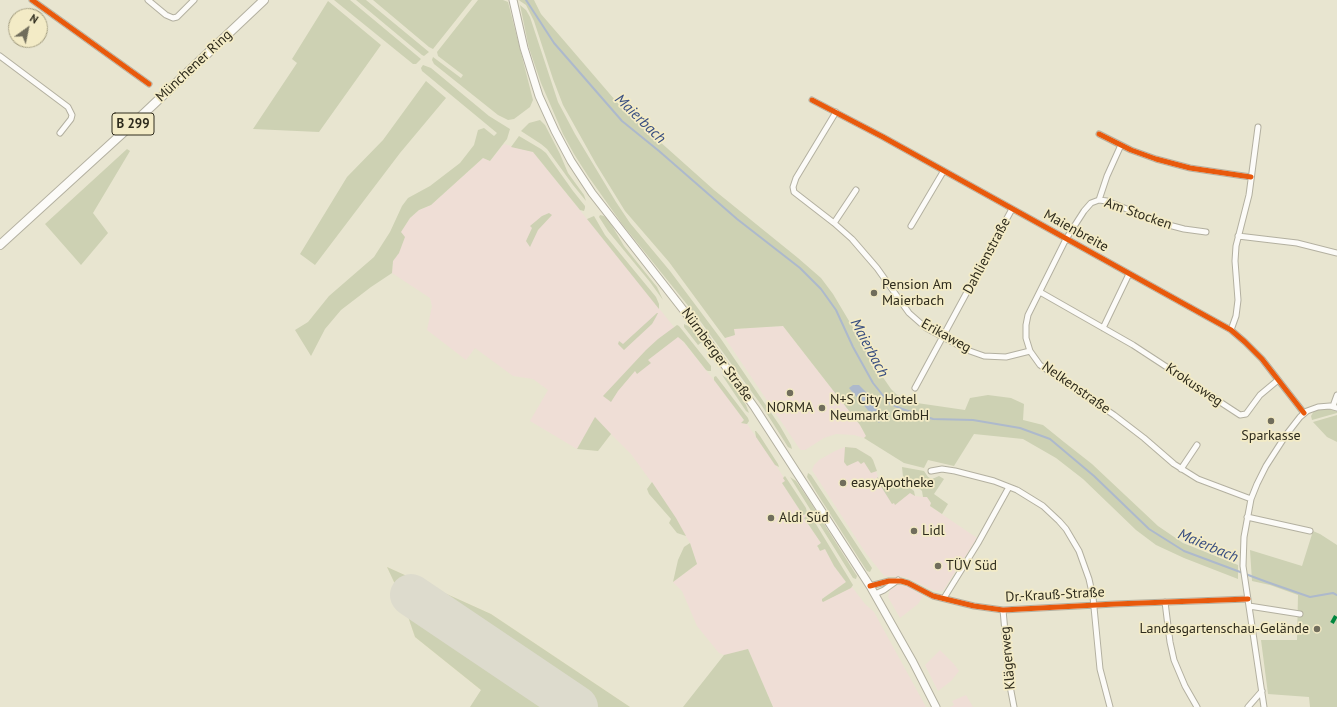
<!DOCTYPE html>
<meta charset="utf-8">
<style>
body{margin:0}
#map{position:relative;width:1337px;height:707px;overflow:hidden;background:#e8e5d0;font-family:"PT Sans",sans-serif}
canvas{display:block}
.north{position:absolute;left:8px;top:8px;width:40px;height:40px;box-sizing:border-box;background:#f3ebc6;border:1px solid #a59f82;border-radius:50%;rotate:33deg;font-size:11px;font-weight:700;line-height:16px;text-align:center;color:#2f2c1d}
.north::after{content:'';display:block;margin:auto;width:14px;height:18px;background:#706d5c;clip-path:polygon(50% 0,100% 100%,50% 72%,0 100%)}
</style>
<div id="map">
<canvas width="1337" height="707"></canvas>
<div class="north">N</div>
</div>
<script>
const c = document.querySelector('canvas').getContext('2d');
c.lineJoin = 'round';
function paint(path, color) { c.fillStyle = color; c.fill(path, 'evenodd'); }
const toPath = rows => new Path2D(rows.map(r => 'M' + r).join(''));
function trace(path, color, width, dash) { c.strokeStyle = color; c.lineWidth = width; c.lineCap = dash ? 'butt' : 'round'; c.setLineDash(dash || []); c.stroke(path); }
function drawText(font, color, halo, rows, align = 'center') {
  c.font = font + ' "PT Sans",sans-serif'; c.lineWidth = 3.5; c.setLineDash([]); c.textBaseline = 'middle'; c.strokeStyle = halo; c.fillStyle = color; for (const [text, x, y, turn = 0] of rows) {
    c.save(); c.translate(x, y); c.rotate((+turn || 0) * Math.PI / 180); c.textAlign = isNaN(turn) ? turn : align; if (halo) c.strokeText(text, 0, 0); c.fillText(text, 0, 0); c.restore();
  }
}
const commercial = toPath([
 [504,144,533,152,662,312,674,327,680,338,729,399,746,424,747,424,777,467,786,481,782,483,803,515,807,515,804,518,821,543,817,546,819,550,825,549,834,566,846,582,822,599,822,601,825,601,852,587,865,604,874,612,926,707,773,707,748,649,730,655,724,655,719,653,697,626,682,591,673,582,697,564,690,543,660,494,631,454,595,418,577,449,530,421,548,390,533,379,513,376,475,348,466,360,427,330,432,306,430,298,392,273,393,261,399,253,401,232,410,218,419,210,431,205,483,158,490,161],
 [783,326,860,425,866,436,864,438,854,435,836,434,824,438,805,450,801,450,799,448,725,338,735,335,734,329],
 [845,447,856,448,871,457,873,461,879,480,889,488,892,488,897,483,901,484,912,489,915,496,923,497,927,496,931,503,930,506,977,538,943,591,935,591,905,577,884,576,865,552,812,470,814,465,819,460,835,451],
 [898,585,907,586,923,596,918,604,900,618,888,597,890,590],
 [940,650,953,663,959,671,951,681,938,691,925,665],
 [966,695,973,707,950,707,954,705,952,701]
]);
const built = toPath([
 [387,567,491,614,630,707,502,707,415,637,402,599]
]);
const green = toPath([
 [334,0,350,0,421,59,416,64,413,64],
 [356,0,366,0,429,52,424,56,422,55],
 [373,0,472,0,433,49,429,47],
 [478,0,503,0,508,2,533,100,530,107,514,119,508,120,498,115,434,64,432,60,433,57,461,78,463,75,438,56,437,52],
 [519,0,534,0,541,14,560,36,621,107,714,190,798,258,821,278,833,294,880,373,891,389,896,394,902,398,917,403,965,410,970,398,988,395,1011,398,1024,404,1023,420,1043,425,1064,442,1092,464,1158,526,1183,543,1238,565,1238,579,1184,558,1156,545,1136,530,1083,479,1056,458,1023,439,974,434,954,466,928,460,924,468,904,463,864,438,866,436,860,425,783,326,734,329,735,335,725,338,669,262,625,211,596,164,563,105,553,79,534,21,526,5,520,1],
 [328,1,381,45,319,132,253,129,297,63,292,59],
 [520,5,526,10,530,17,558,102,575,134,616,202,630,223,670,271,721,339,780,426,791,445,792,449,788,447,762,406,698,318,622,224,588,176,574,154,563,134,541,83,529,48],
 [423,65,431,68,489,116,510,129,507,139,490,161,483,158,431,205,419,210,410,218,401,232,405,237,399,253,393,261,392,273,371,287,341,310,325,329,311,356,295,330,308,322,329,296,374,257,390,232,402,206,408,198,430,186,460,163,474,145,478,130,484,128,494,136,497,133,422,71,421,68],
 [426,81,446,98,400,153,315,265,300,254,347,177,383,140],
 [540,120,545,125,560,154,568,173,584,195,586,201,573,185,547,149,541,144,521,131,529,123],
 [519,136,541,149,546,153,573,191,585,206,585,208,584,211,580,210,533,152,511,147],
 [127,149,130,151,93,213,108,233,81,265,45,224],
 [549,213,552,215,538,230,530,247,526,241,532,228,530,226,542,216],
 [600,215,604,216,608,219,624,246,657,287,663,300,650,282,608,231,599,217],
 [594,216,605,235,656,297,659,304,659,309,587,219],
 [657,313,658,313,656,317,652,324,624,350,618,344,619,341,623,344],
 [684,324,690,327,702,342,698,345,684,327],
 [677,325,679,326,711,366,711,371,708,371,706,370,684,342,678,337,648,360,651,363,637,374,635,371,618,391,611,402,603,396,646,350,658,339],
 [722,375,729,380,746,405,749,413,746,411],
 [716,376,748,418,749,421,747,424,741,423,744,420,714,380,714,377],
 [1325,408,1337,411,1337,413,1312,420,1311,416,1314,411],
 [1337,415,1337,442,1327,437,1313,422],
 [595,417,611,434,598,451,577,449],
 [755,431,756,431,760,436,778,464,779,467,775,465,756,437],
 [845,447,856,448,871,457,873,460,877,471,871,473,864,462,861,464,858,461,847,466,844,462],
 [902,467,924,471,928,477,932,479,939,476,944,479,934,494,948,504,942,514,930,506,931,503,927,497,923,497,922,491,915,484,903,477],
 [808,473,811,475,872,568,870,572,867,571,818,495,807,477],
 [785,476,806,508,807,512,806,514,803,515,782,483,785,481,783,478],
 [790,477,796,481,809,500,855,573,857,576,856,579,853,578],
 [877,477,883,483,891,488,898,483,909,487,914,491,915,496,910,493,895,505,894,503,892,504,877,480],
 [652,482,676,518,686,536,677,533,669,523,671,519,649,494,647,489],
 [808,515,811,516,853,585,851,588,823,602,822,601,822,599,846,582,834,566,825,549,820,551,818,547,817,546,821,543,804,518],
 [1313,531,1320,534,1337,545,1337,707,1310,707,1309,697,1268,694,1261,640,1297,640,1298,595,1270,585,1252,581,1250,550,1302,566],
 [690,543,697,564,673,582,678,560,684,547],
 [387,567,491,614,630,707,586,707,402,584,410,602,568,707,470,707,481,690,415,637,402,599],
 [748,649,773,707,683,707,724,655]
]);
const water = toPath([
 [853,385,859,385,870,396,875,406,885,415,879,423,849,388]
]);
const stream = toPath([
 [526,0,554,43,622,121,659,151,737,219,800,268,821,289,836,310,853,347,873,383,889,403,902,409,933,419,973,420,1020,428,1050,439,1094,476,1149,529,1184,551,1267,582,1310,597,1333,593,1337,595]
]);
const runway = toPath([
 [411,595,577,707]
]);
const street = toPath([
 [32,0,149,84],
 [148,0,166,15,173,18,177,17,194,0],
 [0,56,68,107,72,115,71,119,60,133],
 [812,100,883,137,1231,330,1245,342,1262,359,1304,413],
 [836,112,796,178,793,187,794,192,834,223,852,239,877,268,909,313,926,328,967,350,984,356,1006,357,1030,351],
 [1099,134,1131,150,1156,159,1190,168,1251,177],
 [1099,200,1107,176,1121,145],
 [834,223,856,190],
 [911,226,943,172],
 [1206,232,1184,229,1161,223,1107,201,1099,200,1091,203,1084,211,1066,239,1028,315,1026,325,1026,338,1030,351,1040,365,1114,415,1144,438,1174,464,1198,479,1251,499],
 [1238,236,1297,243,1337,253],
 [1040,292,1133,345,1240,415,1246,414,1260,395,1278,380],
 [1103,328,1129,274],
 [1231,330,1236,316,1238,300,1235,261,1236,246,1249,195,1258,127],
 [915,388,1012,209],
 [1333,406,1337,395],
 [1181,469,1197,445],
 [931,471,942,469,955,471,994,481,1017,490,1043,506,1059,521,1066,529,1079,551,1089,579,1093,597,1100,669,1110,707],
 [1247,517,1310,531],
 [870,586,889,581,901,581,908,583,933,596,974,606,1003,610,1115,604,1248,599],
 [875,594,884,590,898,580],
 [944,598,978,543,1009,487],
 [1165,602,1170,642,1174,660,1185,686,1197,707],
 [1249,606,1300,614],
 [1003,610,1010,686,1014,707],
 [1248,707,1262,691],
 [1264,707,1243,566,1244,537,1251,499,1257,484,1266,466,1286,435,1300,417,1307,411,1318,407,1330,406,1337,408]
]);
const secondary = toPath([
 [513,0,524,48,539,96,555,131,571,161,592,193,706,339,755,408,870,586,913,662,936,707]
]);
const primary = toPath([
 [0,245,137,120,264,0]
]);
const quiet = toPath([
 [1332,623,1337,614]
]);
const cycleway = toPath([
 [32,0,149,84],
 [812,100,883,137,1231,330,1245,342,1262,359,1304,413],
 [1099,134,1131,150,1156,159,1190,168,1251,177],
 [870,586,889,581,901,581,908,583,933,596,974,606,1003,610,1115,604,1248,599]
]);
const markers = [
 [874,293,4,"#706d5c"],
 [790,393,4,"#706d5c"],
 [822,408,4,"#706d5c"],
 [1271,421,4,"#706d5c"],
 [843,483,4,"#706d5c"],
 [771,518,4,"#706d5c"],
 [914,531,4,"#706d5c"],
 [938,566,4,"#706d5c"],
 [1317,629,4,"#706d5c"]
];
const shields = [
 [133,124,42]
];
const shieldNames = [
 ["B 299",133,124]
];
const streetNames = [
 ["Münchener Ring",194,66,-43],
 ["Am Stocken",1138,214,19],
 ["Maienbreite",1076,231,29],
 ["Dahlienstraße",987,256,-62],
 ["Erikaweg",946,336,29],
 ["Nürnberger Straße",717,355,54],
 ["Krokusweg",1194,385,34],
 ["Nelkenstraße",1076,388,35],
 ["Dr.-Krauß-Straße",1055,595,-3],
 ["Klägerweg",1008,658,-95]
];
const poiNames = [
 ["Pension Am",882,285],
 ["Maierbach",882,301],
 ["N+S City Hotel",830,400],
 ["Neumarkt GmbH",830,416],
 ["NORMA",790,408,"center"],
 ["Sparkasse",1271,436,"center"],
 ["easyApotheke",851,483],
 ["Aldi Süd",779,518],
 ["Lidl",922,531],
 ["TÜV Süd",946,566],
 ["Landesgartenschau-Gelände",1309,629,"right"]
];
const waterNames = [
 ["Maierbach",640,119,44],
 ["Maierbach",869,348,62],
 ["Maierbach",1208,546,23]
];
paint(commercial, '#efded6');
paint(built, '#eae4c2');
paint(green, '#cdd1b3');
paint(water, '#adb9cc');
trace(stream, '#adb9cc', 2);
trace(runway, '#dddbcd', 42);
trace(street, '#b3b0a0', 7);
trace(secondary, '#b3b0a0', 9);
trace(primary, '#b3b0a0', 10);
trace(street, '#fcfbf8', 5);
trace(secondary, '#fcfbf8', 7);
trace(primary, '#fcfbf8', 8);
trace(quiet, '#00873e', 4, [8, 4]);
trace(cycleway, '#e8590c', 5);
for (const [x, y, r, color] of markers) { const dot = new Path2D(); dot.arc(x, y, r, 0, 2 * Math.PI); c.fillStyle = color; c.fill(dot); trace(dot, '#f3ebc6', 1.5); }
for (const [x, y, w] of shields) { const box = new Path2D(); box.roundRect(x - w / 2, y - 11, w, 22, 3); c.fillStyle = '#f3ebc6'; c.fill(box); trace(box, '#2f2c1d', 1); }
drawText('bold 13px', '#2f2c1d', null, shieldNames);
drawText('14px', '#2f2c1d', '#f3ebc6', streetNames);
drawText('14px', '#2f2c1d', '#f3ebc6', poiNames, 'left');
drawText('italic 15px', '#374d80', '#f3ebc6', waterNames);
</script>
